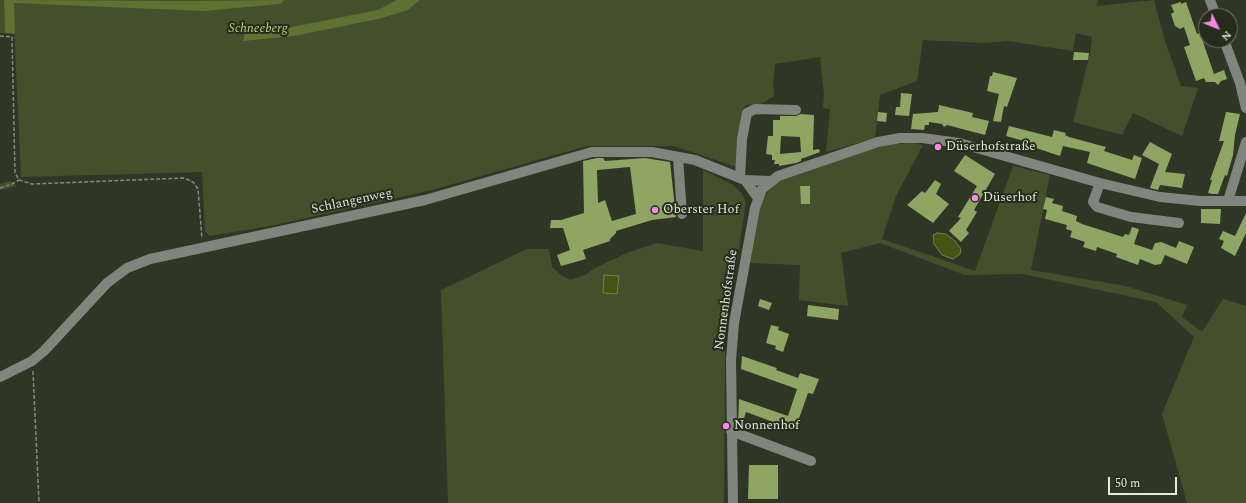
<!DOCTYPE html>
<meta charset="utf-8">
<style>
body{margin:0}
#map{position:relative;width:1246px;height:503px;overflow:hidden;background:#303626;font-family:Spectral,serif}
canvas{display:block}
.north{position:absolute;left:1198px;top:8px;width:40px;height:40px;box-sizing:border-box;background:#262c1c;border:1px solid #72776a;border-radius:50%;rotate:133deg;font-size:11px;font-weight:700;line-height:16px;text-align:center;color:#e4e8de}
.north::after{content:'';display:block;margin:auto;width:14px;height:18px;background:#fb87e6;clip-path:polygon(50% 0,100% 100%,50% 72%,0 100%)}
.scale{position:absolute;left:1108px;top:477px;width:69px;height:18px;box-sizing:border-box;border:2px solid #e4e8de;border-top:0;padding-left:5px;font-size:12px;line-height:14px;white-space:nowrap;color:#e4e8de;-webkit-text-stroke:3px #262c1c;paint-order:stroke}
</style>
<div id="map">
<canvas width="1246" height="503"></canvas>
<div class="north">N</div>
<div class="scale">50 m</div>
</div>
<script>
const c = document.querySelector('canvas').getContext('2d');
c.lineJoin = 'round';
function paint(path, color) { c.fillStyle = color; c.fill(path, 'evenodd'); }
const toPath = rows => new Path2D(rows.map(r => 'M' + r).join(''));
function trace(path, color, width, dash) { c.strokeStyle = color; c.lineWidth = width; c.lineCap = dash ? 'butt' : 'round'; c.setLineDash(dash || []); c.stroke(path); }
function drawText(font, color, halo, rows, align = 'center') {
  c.font = font + ' Spectral,serif'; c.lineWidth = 4; c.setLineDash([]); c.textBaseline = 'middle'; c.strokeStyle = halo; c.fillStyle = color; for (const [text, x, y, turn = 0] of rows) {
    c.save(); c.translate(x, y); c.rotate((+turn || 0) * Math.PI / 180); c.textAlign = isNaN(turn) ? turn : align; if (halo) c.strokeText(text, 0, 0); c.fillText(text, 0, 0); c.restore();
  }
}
const green = toPath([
 [0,0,412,0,408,10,420,0,1098,0,1097,6,1154,0,1165,41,1181,86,1198,88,1182,136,1133,113,1122,135,1073,122,1090,53,1092,37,1076,33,1073,51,1008,41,984,43,923,40,917,81,880,95,875,138,826,152,830,109,823,108,824,94,820,57,775,64,773,84,774,96,761,104,745,105,740,130,737,167,673,146,587,146,432,190,270,226,209,236,205,231,202,172,21,177,13,5,4,5,5,33,0,33],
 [911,143,923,145,896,196,882,239,975,271,1013,166,1050,175,1031,270,1126,286,1187,305,1182,317,1202,332,1223,299,1246,306,1246,503,1187,503,1162,414,1194,337,1156,302,1023,274,965,275,880,243,841,253,848,306,799,300,800,265,750,263,760,208,765,195,773,186,789,175,868,150,893,144],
 [703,170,733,185,741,192,746,202,725,338,724,503,448,503,441,290,527,249,549,249,552,267,561,275,570,280,585,275,595,268,627,253,657,243,703,251],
 [11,181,16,186,0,190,0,184]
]);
const forest = toPath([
 [4,0,185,1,284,0,280,4,204,11,14,3,15,34,5,33],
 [397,0,420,0,408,10,378,19,294,36,243,41,245,33,292,27,378,10]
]);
const water = toPath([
 [937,233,946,234,955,241,961,249,960,254,953,259,942,255,934,244,933,235,937,233],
 [604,275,619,276,617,294,603,293,604,275]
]);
const building = toPath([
 [1181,2,1181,4,1186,2,1197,34,1200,33,1214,74,1224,70,1227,79,1221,81,1218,85,1215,82,1206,82,1204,78,1196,81,1184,47,1190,45,1184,27,1180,29,1175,26,1171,14,1174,12,1171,5],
 [1074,52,1089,53,1088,60,1073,60],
 [993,72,1017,78,1007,107,1004,106,1001,122,993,121,999,94,987,91,990,76,992,76],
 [901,93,912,94,909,116,895,115,896,107,900,107],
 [939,105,973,113,972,117,989,121,985,135,947,125,944,127,942,124,929,122,929,125,925,125,924,130,911,129,913,114,938,112],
 [878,112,887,113,886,122,877,121],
 [1226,112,1240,114,1235,135,1233,155,1227,176,1225,175,1218,194,1212,194,1208,193,1212,180,1210,180,1224,141,1219,141],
 [801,114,814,115,813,150,819,149,820,152,801,159,801,161,796,163,779,166,779,164,774,164,775,160,772,160,772,155,766,154,768,136,773,136,773,120,780,120,780,116,796,116],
 [781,136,800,137,801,152,780,154],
 [1009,126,1052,137,1054,130,1066,133,1065,135,1069,137,1106,147,1104,151,1132,160,1134,155,1142,158,1135,179,1087,163,1090,152,1063,146,1060,156,1030,146,1031,143,1006,136],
 [1150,142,1172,154,1165,172,1185,174,1182,188,1160,185,1158,190,1150,188,1159,164,1142,155],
 [965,155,995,174,974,210,977,212,966,230,969,233,961,242,949,231,961,218,958,217,977,186,954,171],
 [597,158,603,158,605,161,645,158,670,162,676,217,652,220,616,231,616,233,610,239,610,241,583,250,586,259,561,266,557,255,570,250,563,228,550,228,551,220,561,220,584,213,583,161],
 [630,167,636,214,612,221,605,200,598,203,597,170],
 [935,180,941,184,936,194,949,204,933,223,907,205,922,191,925,193],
 [800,186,810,186,810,204,801,204],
 [1046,197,1054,199,1052,203,1063,206,1062,211,1077,216,1076,221,1082,224,1123,237,1125,234,1129,235,1132,227,1139,229,1134,244,1152,250,1155,243,1161,242,1176,248,1179,241,1194,247,1187,264,1165,255,1161,264,1155,265,1140,259,1138,265,1116,257,1117,254,1097,247,1096,251,1083,247,1085,242,1070,237,1072,231,1066,229,1067,225,1045,219,1047,210,1043,209],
 [1201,209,1221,209,1220,224,1201,223],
 [1246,213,1246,233,1235,256,1221,248,1224,241,1219,239,1223,231,1235,236],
 [760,299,772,303,769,310,758,306],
 [808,305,839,309,838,320,807,316],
 [771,325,779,327,778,330,789,334,783,352,775,349,776,346,766,343],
 [742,356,777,368,776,370,798,378,800,373,819,379,813,394,808,393,795,430,746,412,741,428,738,427,739,399,788,416,797,389,741,369],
 [749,465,778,465,778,499,748,499]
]);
const path = toPath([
 [0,36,12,37,15,173,19,180,32,184,184,178,193,182,198,189,202,239],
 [0,188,12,184,19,180],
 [33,371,39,503]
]);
const minor = toPath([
 [1210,0,1216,16],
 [1224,40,1240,83,1246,108],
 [678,157,682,214],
 [740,178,742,139,747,113,755,109,796,110],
 [745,180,758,198],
 [1100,183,1093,202,1097,207,1131,217,1179,223],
 [1228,201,1246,142],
 [0,377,32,361,44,351,107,283,127,268,150,259,425,200,592,152,652,152,695,160,745,180,770,181],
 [731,431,811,461],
 [733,503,731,360,734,323,755,208,762,189,778,176,878,142,900,138,922,138,959,143,1100,183,1160,197,1200,201,1246,201]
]);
const markers = [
 [938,147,4,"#fb87e6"],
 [975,198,4,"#fb87e6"],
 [655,210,4,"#fb87e6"],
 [726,426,4,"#fb87e6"]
];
const parkNames = [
 ["Schneeberg",258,29]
];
const poiNames = [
 ["Düserhofstraße",946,147],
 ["Düserhof",983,198],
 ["Oberster Hof",663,210],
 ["Nonnenhof",734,426]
];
const streetNames = [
 ["Schlangenweg",352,202,-12],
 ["Nonnenhofstraße",727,300,-82]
];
paint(green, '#44502c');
paint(forest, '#5e7232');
paint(water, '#425512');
trace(water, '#73814f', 1);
paint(building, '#8ea564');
trace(path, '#84897c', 1.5, [4, 2]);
trace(minor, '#82857d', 10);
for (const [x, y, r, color] of markers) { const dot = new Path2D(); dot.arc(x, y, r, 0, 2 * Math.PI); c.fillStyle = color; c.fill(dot); trace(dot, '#262c1c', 1.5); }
drawText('italic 13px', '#b6d57a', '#262c1c', parkNames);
drawText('13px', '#e4e8de', '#262c1c', poiNames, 'left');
drawText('13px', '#e4e8de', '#262c1c', streetNames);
</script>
